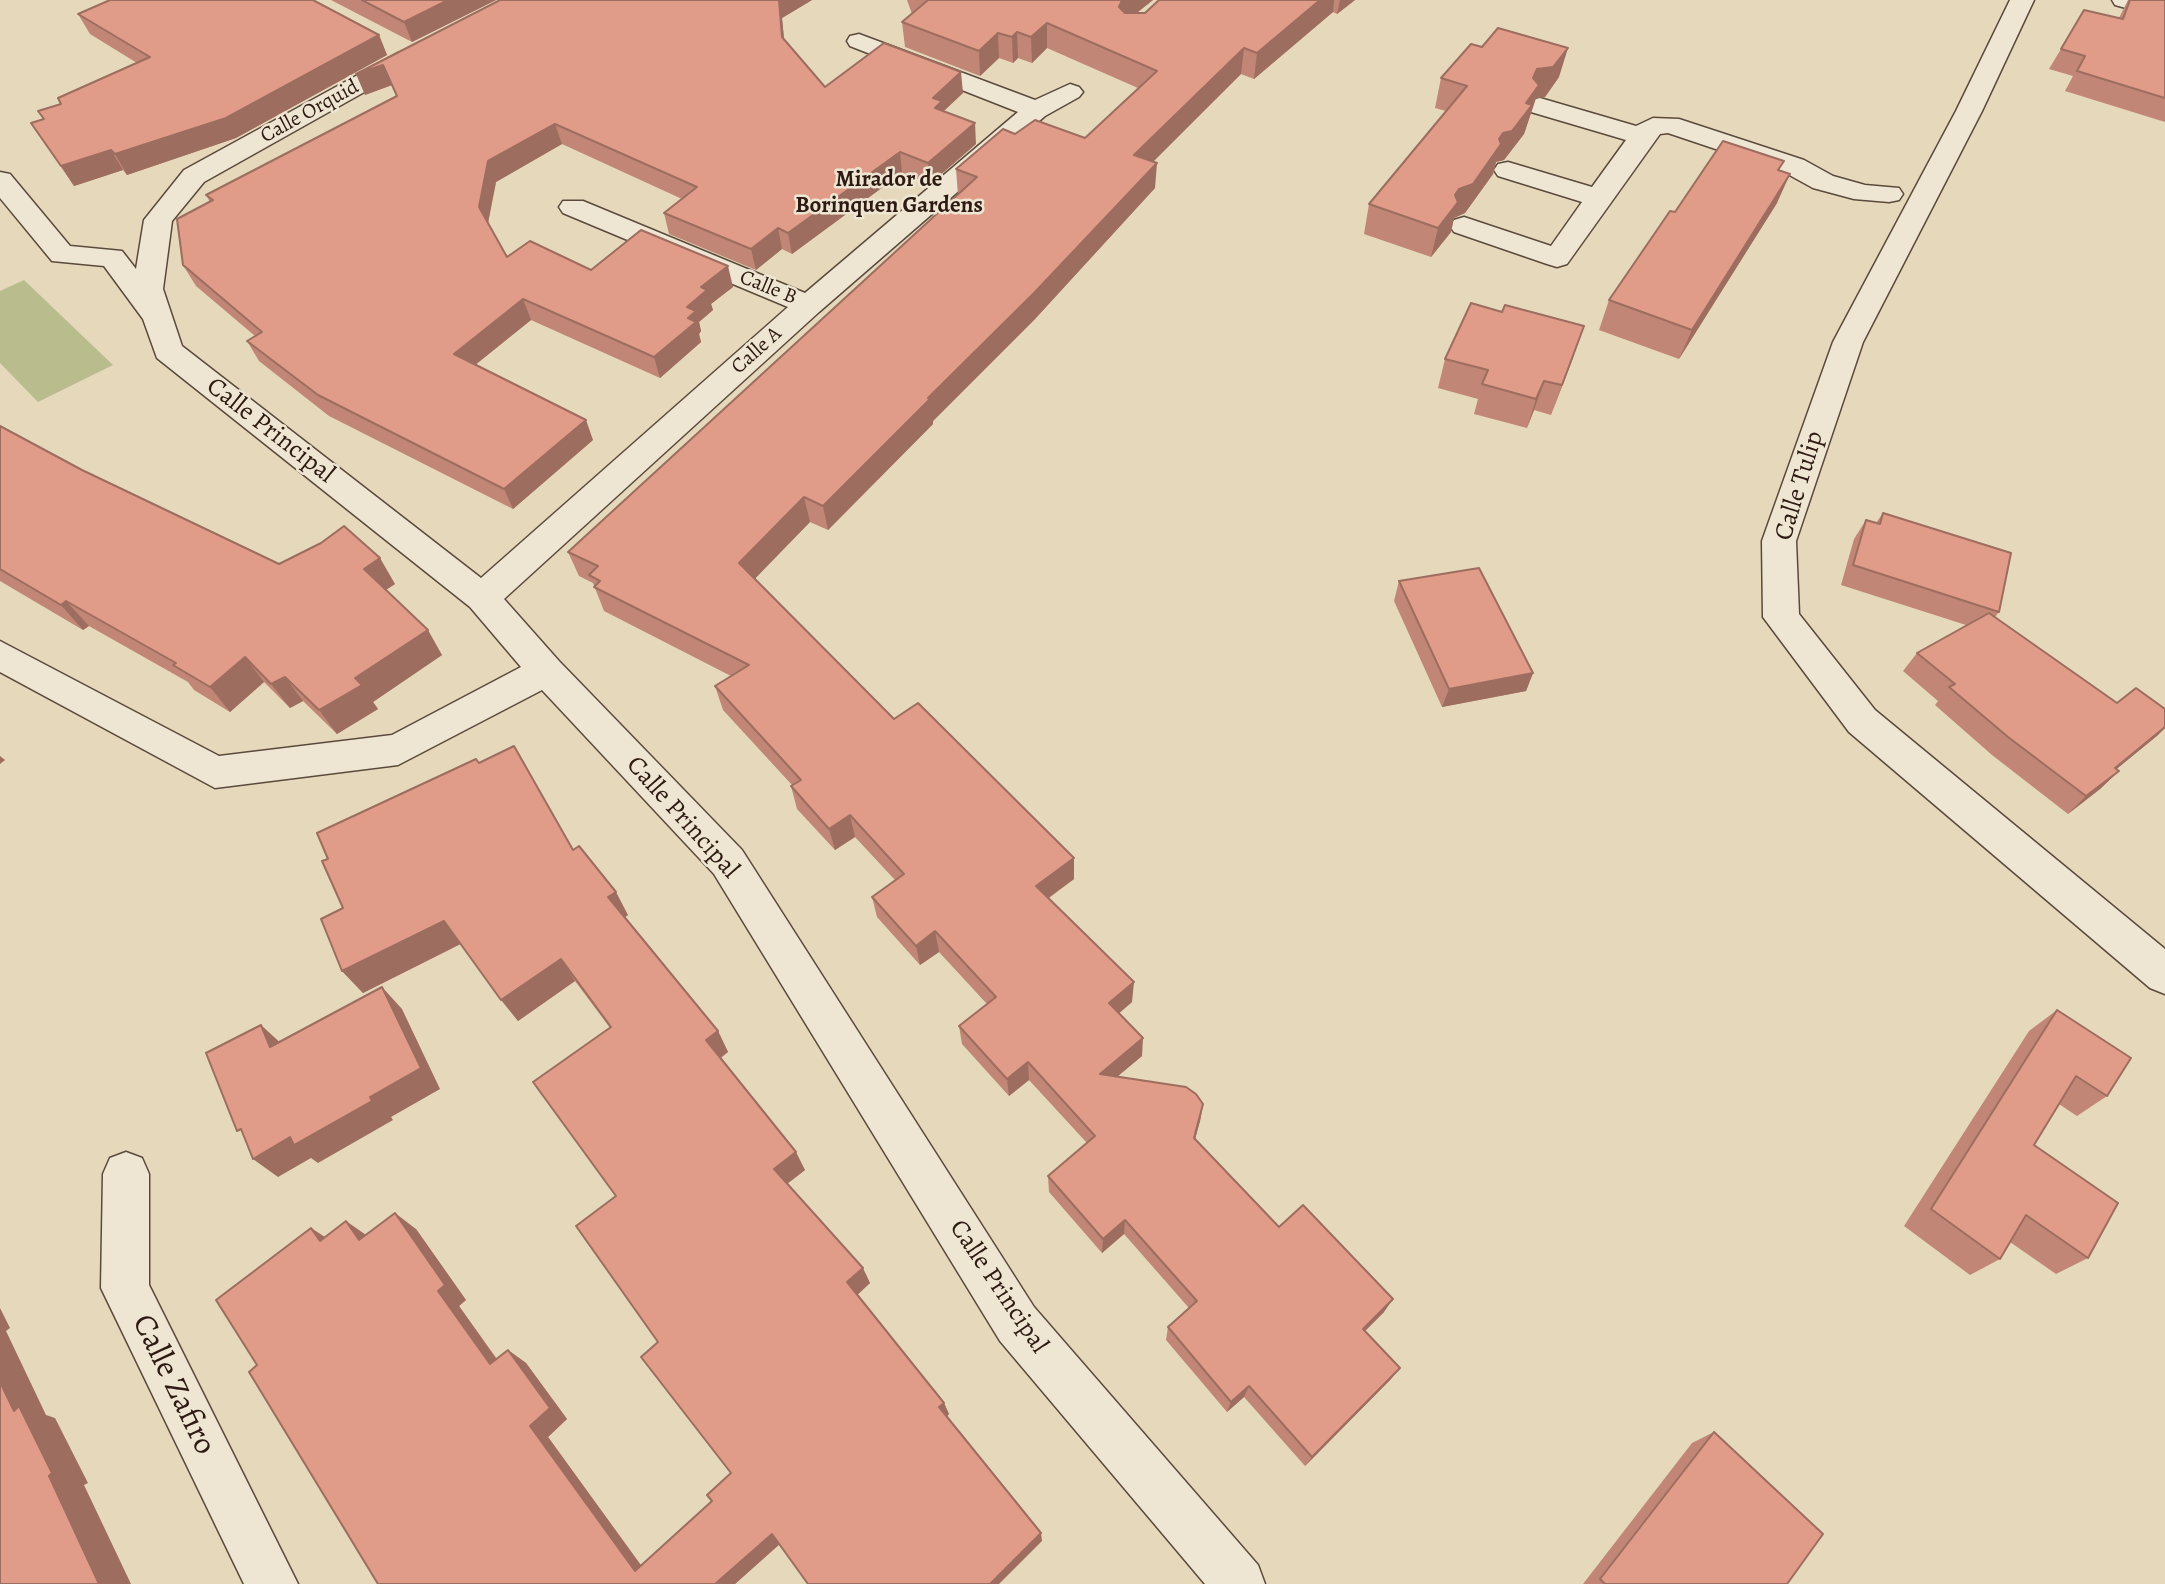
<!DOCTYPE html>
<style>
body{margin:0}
canvas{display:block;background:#e5d8bb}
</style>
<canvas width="2165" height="1584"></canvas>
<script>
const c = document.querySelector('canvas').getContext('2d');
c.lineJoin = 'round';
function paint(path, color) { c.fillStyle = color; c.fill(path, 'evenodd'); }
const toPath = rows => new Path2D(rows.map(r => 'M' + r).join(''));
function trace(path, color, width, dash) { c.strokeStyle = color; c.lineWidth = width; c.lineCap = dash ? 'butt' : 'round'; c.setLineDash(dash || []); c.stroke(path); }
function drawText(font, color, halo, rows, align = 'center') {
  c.font = font + ' Alegreya,serif'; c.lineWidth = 5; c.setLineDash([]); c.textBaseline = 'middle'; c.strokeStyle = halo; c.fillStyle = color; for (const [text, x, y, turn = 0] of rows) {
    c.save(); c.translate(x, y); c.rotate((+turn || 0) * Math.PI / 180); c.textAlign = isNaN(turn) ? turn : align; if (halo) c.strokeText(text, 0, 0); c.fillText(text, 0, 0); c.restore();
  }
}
const green = toPath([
 [24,280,113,365,38,402,0,363,0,291]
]);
const minor = toPath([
 [2010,0,2034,0,1982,111,1863,342,1796,541,1799,614,1875,710,2165,949,2165,994,2150,988,1849,732,1763,617,1762,541,1833,342,1956,111,2010,0],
 [2112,0,2150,0,2165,4,2165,19,2115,5,2112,0],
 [859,34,1035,100,1070,84,1079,87,1083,92,1079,97,1045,116,819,312,504,599,559,661,742,850,1034,1307,1258,1565,1265,1584,1205,1584,1000,1341,714,874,542,690,398,765,215,788,0,672,0,641,219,756,392,735,521,667,470,607,157,358,143,319,104,266,52,261,0,198,0,172,10,174,70,246,122,251,136,269,144,220,184,170,398,53,416,53,420,58,416,63,204,182,172,221,163,289,182,346,481,578,788,307,563,213,559,207,563,201,583,201,805,293,1018,112,850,46,847,41,850,36,859,34],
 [1540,98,1636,126,1653,118,1679,119,1804,160,1833,176,1865,185,1899,188,1903,194,1899,200,1889,202,1854,199,1813,188,1784,172,1668,133,1660,134,1567,264,1557,267,1547,264,1454,232,1450,226,1454,220,1464,217,1551,246,1582,202,1498,176,1494,170,1498,164,1508,162,1592,187,1626,140,1531,112,1527,106,1531,100,1540,98],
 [126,1152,142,1158,149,1174,149,1285,298,1584,244,1584,101,1288,103,1174,110,1158,126,1152]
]);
const wall = toPath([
 [331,0,496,0,412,42],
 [500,0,812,0,782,18,784,40,825,87,963,93,944,111,976,144,930,184,902,173,792,254,782,249,756,270,669,234,664,213,682,199,562,144,496,182,488,223,507,257,591,270,733,287,711,304,713,310,699,322,701,331,699,334,701,342,660,378,531,320,476,364,593,440,513,509,329,416,259,361,247,341,255,336,196,286,183,265,210,202,206,195,397,96,392,85,365,95],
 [907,0,1153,0,1137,13,1145,13,1159,0,1355,0,1337,14,1333,12,1254,79,1241,74,1153,161,1155,188,1035,319,933,421,933,424,828,530,810,522,754,579,894,719,1074,858,1074,879,1049,898,1132,1002,1119,1013,1142,1056,1118,1076,1203,1104,1200,1121,1195,1139,1279,1227,1384,1312,1365,1331,1391,1379,1305,1466,1244,1397,1227,1412,1166,1340,1168,1327,1189,1308,1124,1234,1102,1253,1049,1192,1048,1176,1087,1143,1029,1080,1009,1096,962,1044,959,1026,987,1004,939,952,920,965,877,917,872,897,895,880,855,837,835,850,797,809,791,786,792,785,723,710,715,686,731,676,604,611,593,583,579,576,568,552,958,195,956,169,1015,134,1085,138,1138,88,1047,48,1032,63,1018,58,1013,63,999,58,980,76,905,47,902,22,912,14],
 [2128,0,2165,0,2165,122,2065,91,2073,76,2049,69,2061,49,2119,18],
 [78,14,379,35,387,55,236,138,127,175,123,170,74,186,31,123,44,120,38,111,61,104,137,63,90,34],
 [1559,77,1545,97,1536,98,1524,134,1504,160,1496,162,1493,174,1465,213,1454,218,1451,232,1431,257,1364,234,1369,204,1446,111,1435,108,1441,78],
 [1780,170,1777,203,1679,359,1599,330,1609,300,1675,212],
 [1574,355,1551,415,1534,410,1527,428,1474,414,1478,399,1438,388,1445,359],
 [0,426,82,470,279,564,395,584,386,590,442,655,373,702,378,709,337,734,303,701,290,708,264,682,230,712,194,690,188,682,89,626,83,630,0,581],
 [1883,513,1999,612,1995,617,2158,735,2116,769,2119,771,2100,789,2068,814,1992,755,1935,705,1938,701,1903,671,1917,653,1966,625,1841,585,1854,539,1866,520,1876,523],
 [1399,581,1533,673,1526,691,1442,707,1394,601],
 [479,763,573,850,628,915,625,917,718,1031,728,1052,721,1058,805,1170,787,1184,870,1283,857,1295,944,1403,949,1414,947,1416,1042,1541,780,1544,735,1584,378,1584,257,1365,311,1228,325,1237,366,1235,416,1229,466,1300,459,1306,497,1359,508,1350,526,1363,567,1419,548,1437,641,1565,712,1501,731,1473,658,1342,616,1196,610,1028,575,981,518,1021,461,944,363,993,342,971,343,908,328,859],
 [2057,1010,2107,1096,2077,1116,2059,1104,2034,1145,2088,1258,2056,1274,2010,1242,2000,1259,1970,1275,1904,1226,2029,1031],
 [1714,1432,1787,1584,1583,1584,1692,1443]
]);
const shadedWall = toPath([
 [448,0,496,0,412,42,404,22],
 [779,0,812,0,782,18,786,58,782,37],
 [1122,0,1153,0,1122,24,1119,7],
 [1320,0,1334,0,1333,12,1254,79,1257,53],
 [1340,0,1355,0,1337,14],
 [1047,23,1047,48,1032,63,1031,37],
 [1017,32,1018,58,1013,63,1012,37],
 [998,33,999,58,980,76,979,51],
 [379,35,387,55,236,138,127,175,115,154],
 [1244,48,1241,74,1134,181,1134,155],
 [1568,48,1559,77,1545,97,1536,98,1524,134,1504,160,1496,162,1493,174,1465,213,1454,218,1451,232,1431,257,1438,228,1455,195,1499,139,1537,69],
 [383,65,392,85,365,95,356,74],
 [961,72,963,93,936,118,933,98],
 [975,123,976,144,930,184,928,163],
 [555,124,562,144,496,182,487,228,479,207,488,161],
 [111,150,123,170,74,186,61,166],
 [900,152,902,173,792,254,788,233],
 [1157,163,1155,188,1035,319,933,421,933,424,828,530,823,506],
 [1790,174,1777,203,1679,359,1692,330],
 [778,228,782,249,756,270,751,249],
 [728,266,733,287,711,304,713,310,699,322,701,331,699,334,701,342,660,378,654,357,701,287],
 [523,299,531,320,464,374,454,354],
 [1584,326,1574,355,1551,415,1562,385],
 [1544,381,1534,410,1527,428,1536,399],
 [586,420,593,440,513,509,504,489],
 [804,497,810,522,746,588,739,563],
 [380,558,395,584,379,594,364,569],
 [66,601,89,626,83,630,61,605],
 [428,630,442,655,373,702,378,709,337,734,319,710,355,678],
 [245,657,264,682,230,712,210,687],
 [1533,673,1526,691,1442,707,1449,689],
 [285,677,303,701,290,708,271,684],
 [2165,727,2165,728,2158,735,2096,786,2115,768],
 [0,756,5,760,0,764],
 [2119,771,2100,789,2068,814,2086,796],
 [850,815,855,837,835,850,829,829],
 [1074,858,1074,879,1037,906,1036,886],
 [616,892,628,915,621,920,608,897],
 [444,921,462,943,363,993,342,971],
 [935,931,939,952,920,965,916,946],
 [561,959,575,981,518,1021,501,1000],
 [1134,982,1132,1002,1109,1022,1109,1003],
 [382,987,402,1009,440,1089,391,1117,393,1120,318,1163,311,1158,278,1177,253,1159,290,1137,370,1097],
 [261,1025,285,1047,270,1047],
 [718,1031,728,1052,717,1060,706,1040],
 [1143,1038,1142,1056,1100,1091,1100,1074],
 [1028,1062,1029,1080,1009,1096,1007,1079],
 [1203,1104,1200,1121,1191,1154,1194,1138],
 [796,1152,805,1170,783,1187,774,1169],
 [395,1213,416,1229,466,1300,459,1306,509,1377,490,1364,438,1291],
 [1125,1220,1124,1234,1102,1253,1103,1239],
 [346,1221,369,1237,359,1240],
 [311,1228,335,1244,320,1241],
 [863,1268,870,1283,855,1297,847,1282],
 [1393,1299,1384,1312,1355,1341,1363,1329],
 [0,1308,10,1328,6,1331,46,1415,55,1418,88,1483,84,1485,131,1584,99,1584,14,1411,0,1382],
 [508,1350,526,1363,567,1419,548,1437,650,1578,635,1571,530,1426],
 [1400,1368,1391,1379,1305,1466,1312,1457],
 [1249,1386,1244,1397,1227,1412,1231,1402],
 [944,1403,949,1414,944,1419,939,1407],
 [1041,1533,1042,1541,999,1584,990,1584],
 [772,1534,783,1541,735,1584,715,1584]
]);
const building = toPath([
 [110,0,313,0,379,35,226,118,115,154,111,150,61,166,31,123,44,119,38,111,61,104,58,98,150,57,78,14,110,0],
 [362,0,448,0,404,22,362,0],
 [500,0,779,0,782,37,825,87,884,43,961,72,933,98,942,101,935,108,975,123,928,163,900,152,788,233,778,228,751,249,664,213,697,187,555,124,488,161,479,207,507,257,530,241,591,270,641,230,728,266,701,287,707,290,687,307,696,311,688,318,696,322,654,357,523,299,454,354,586,420,504,489,318,395,247,341,262,332,183,265,177,219,213,200,206,195,397,96,383,65,356,74,500,0],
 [928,0,1122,0,1119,7,1125,13,1145,13,1159,0,1320,0,1257,53,1244,48,1134,155,1157,163,1034,293,928,398,930,399,823,506,804,497,739,563,894,719,918,703,1074,858,1036,886,1134,982,1109,1003,1143,1038,1100,1074,1186,1087,1196,1094,1203,1104,1194,1138,1279,1227,1303,1205,1393,1299,1363,1329,1400,1368,1312,1457,1249,1386,1231,1402,1168,1327,1197,1301,1125,1220,1103,1239,1048,1176,1095,1136,1028,1062,1007,1079,959,1026,996,997,935,931,916,946,872,897,904,874,850,815,829,829,791,786,801,780,715,686,749,665,594,587,600,581,589,575,598,566,568,552,977,177,956,169,1003,129,1015,134,1035,120,1085,138,1157,71,1047,23,1031,37,1017,32,1012,37,998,33,979,51,902,22,928,0],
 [2130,0,2165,0,2165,98,2077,71,2085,56,2061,49,2084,10,2123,19,2130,0],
 [1498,28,1568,48,1553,67,1537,69,1533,78,1539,85,1526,103,1532,105,1512,131,1503,133,1499,139,1501,144,1473,184,1459,189,1455,195,1458,202,1438,228,1369,204,1467,86,1441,78,1471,44,1482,47,1498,28],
 [1723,141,1784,161,1778,170,1790,174,1692,330,1609,300,1670,211,1675,212,1723,141],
 [1471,303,1502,312,1505,305,1584,326,1562,385,1544,381,1536,399,1482,384,1488,370,1445,359,1471,303],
 [0,426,82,470,279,564,321,543,344,526,380,558,364,569,428,630,355,678,362,685,319,710,285,677,271,684,245,657,210,687,173,665,176,663,66,601,61,605,0,569,0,426],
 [1883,513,2011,553,1999,612,1853,565,1866,520,1880,524,1883,513],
 [1479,568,1533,673,1449,689,1399,581,1479,568],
 [1989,613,2117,703,2136,688,2165,709,2165,727,2115,768,2119,771,2086,796,2008,737,1949,687,1955,684,1917,653,1989,613],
 [514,746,573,850,579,846,616,892,608,897,718,1031,706,1040,796,1152,774,1169,863,1268,847,1282,944,1403,939,1407,1041,1533,990,1584,808,1584,772,1534,715,1584,378,1584,249,1372,257,1365,216,1300,311,1228,320,1241,346,1221,359,1240,395,1213,445,1285,438,1291,490,1364,508,1350,550,1408,530,1426,635,1571,712,1501,707,1495,731,1473,641,1357,658,1342,576,1226,616,1196,533,1082,611,1027,561,959,501,1000,444,921,342,971,321,919,343,908,322,861,328,859,317,833,476,759,479,763,514,746],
 [382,987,421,1068,370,1097,372,1101,294,1145,290,1137,253,1159,241,1129,237,1131,206,1053,261,1025,270,1047,382,987],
 [2057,1010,2131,1058,2107,1096,2076,1076,2034,1145,2118,1203,2088,1258,2026,1215,2000,1259,1931,1209,2057,1010],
 [0,1382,14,1411,19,1406,52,1473,49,1476,99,1584,0,1584,0,1382],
 [1714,1432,1823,1534,1787,1584,1605,1584,1600,1579,1714,1432]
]);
const farStreetnames = [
 ["Calle Orquid",310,112,-29],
 ["Calle B",768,288,22],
 ["Calle A",757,351,-42]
];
const farNeighbourhoodnames = [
 ["Mirador de",889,180],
 ["Borinquen Gardens",889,206]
];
const streetNames = [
 ["Calle Principal",270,431,38],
 ["Calle Tulip",1800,486,-73],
 ["Calle Principal",682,818,48],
 ["Calle Principal",998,1287,56]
];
const nearStreetnames = [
 ["Calle Zafiro",173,1385,64]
];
paint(green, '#b9bd8d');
trace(minor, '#5b4a3c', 3);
paint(minor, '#eee6d3');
paint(wall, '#c18675');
paint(shadedWall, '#9d6d5f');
paint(building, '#e09c88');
trace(building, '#9d6d5f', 2);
drawText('21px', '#2d1a12', '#eee6d3', farStreetnames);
drawText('bold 23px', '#2d1a12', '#eee6d3', farNeighbourhoodnames);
drawText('26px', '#2d1a12', '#eee6d3', streetNames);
drawText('32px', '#2d1a12', '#eee6d3', nearStreetnames);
</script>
